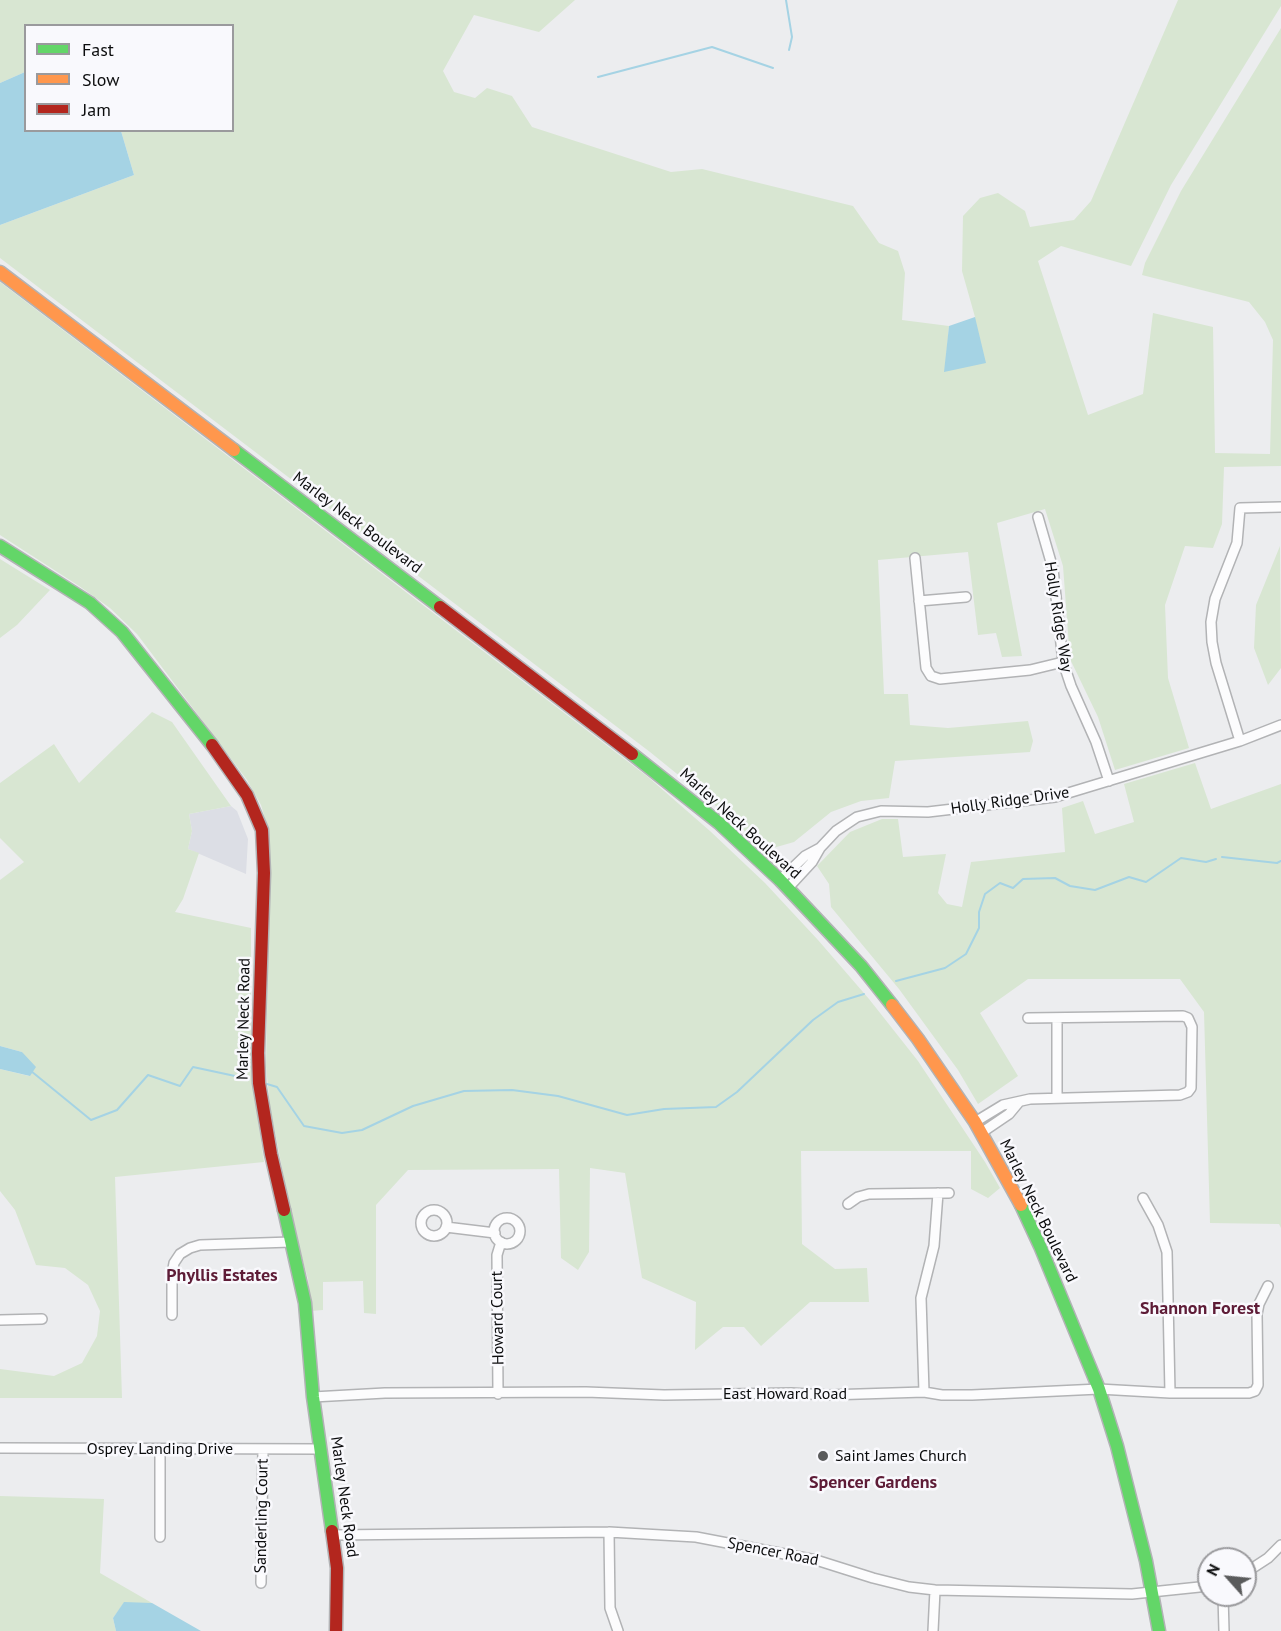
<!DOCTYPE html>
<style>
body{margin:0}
#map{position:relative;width:1281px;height:1631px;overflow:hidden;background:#ecedef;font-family:"PT Sans",sans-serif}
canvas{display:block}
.legend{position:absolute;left:24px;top:24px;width:210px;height:108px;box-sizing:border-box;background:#f9f9fd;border:2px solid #9a9a9d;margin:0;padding:8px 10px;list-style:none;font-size:18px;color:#0b0c0d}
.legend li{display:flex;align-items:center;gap:12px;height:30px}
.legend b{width:30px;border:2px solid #9a9a9d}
.north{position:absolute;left:1197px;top:1547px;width:60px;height:60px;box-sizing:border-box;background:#f9f9fd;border:2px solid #9a9a9d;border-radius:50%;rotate:297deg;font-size:16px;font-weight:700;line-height:24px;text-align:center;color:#0b0c0d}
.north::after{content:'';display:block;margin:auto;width:21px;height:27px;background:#5a5b5c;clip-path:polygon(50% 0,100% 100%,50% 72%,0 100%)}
</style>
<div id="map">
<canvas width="1281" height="1631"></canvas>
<ul class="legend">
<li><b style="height:8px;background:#63d668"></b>Fast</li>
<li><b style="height:8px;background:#ff974d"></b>Slow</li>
<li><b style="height:8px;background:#b3261e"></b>Jam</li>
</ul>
<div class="north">N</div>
</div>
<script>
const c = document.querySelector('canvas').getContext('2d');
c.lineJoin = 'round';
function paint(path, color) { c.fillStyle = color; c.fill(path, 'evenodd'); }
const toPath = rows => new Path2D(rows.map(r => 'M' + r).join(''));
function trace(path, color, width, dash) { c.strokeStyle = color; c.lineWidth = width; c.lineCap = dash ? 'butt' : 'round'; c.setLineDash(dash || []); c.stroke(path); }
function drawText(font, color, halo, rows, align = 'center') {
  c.font = font + ' "PT Sans",sans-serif'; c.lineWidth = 5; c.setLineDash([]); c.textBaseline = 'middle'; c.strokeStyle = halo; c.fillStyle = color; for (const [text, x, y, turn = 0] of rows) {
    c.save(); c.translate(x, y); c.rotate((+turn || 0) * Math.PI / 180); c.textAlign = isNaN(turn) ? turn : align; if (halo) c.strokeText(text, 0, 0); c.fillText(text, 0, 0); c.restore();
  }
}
const built = toPath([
 [231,806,237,811,248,839,246,874,188,849,192,831,189,814]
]);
const green = toPath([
 [0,0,575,0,539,32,474,15,443,71,454,92,475,98,487,88,512,96,532,127,671,172,702,169,853,206,879,243,898,251,905,273,902,320,949,326,945,371,975,317,962,271,963,216,980,198,998,193,1025,211,1030,227,1074,220,1091,201,1178,0,1281,0,1281,6,1171,185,1131,266,1061,246,1038,261,1088,415,1143,394,1153,313,1213,327,1215,453,1270,454,1273,340,1265,322,1249,302,1142,275,1145,263,1181,191,1281,28,1281,466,1224,467,1222,524,1213,548,1185,546,1165,605,1168,678,1189,748,1115,770,1098,717,1070,659,1063,566,1045,509,997,523,1022,656,1002,657,996,633,978,635,968,552,878,560,884,694,908,694,910,725,948,728,1028,721,1033,741,1030,752,895,761,889,798,861,801,831,812,794,842,766,850,708,799,650,752,0,258,0,225,134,175,121,131,232,130,232,26,26,26,25,72,0,83],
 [0,282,648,777,710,831,765,883,818,940,869,999,918,1061,985,1162,1000,1188,988,1198,971,1189,971,1151,801,1151,802,1244,835,1269,867,1268,869,1302,810,1302,761,1346,744,1327,723,1327,695,1350,696,1302,642,1278,625,1173,590,1168,589,1252,578,1270,561,1258,559,1169,408,1170,376,1205,376,1314,364,1313,363,1281,323,1282,323,1310,311,1311,308,1279,294,1229,270,1107,266,1066,270,860,269,832,261,805,247,780,137,634,110,608,79,586,0,535],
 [1280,546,1281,668,1268,685,1254,648,1256,605],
 [0,559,50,590,17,625,0,638],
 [152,712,172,722,231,806,189,814,192,831,188,849,199,853,183,899,175,912,251,928,251,1070,264,1162,115,1177,122,1398,0,1398,0,1369,54,1376,82,1363,97,1336,100,1311,88,1285,65,1268,36,1265,15,1210,0,1191,0,1069,29,1076,22,1052,0,1046,0,880,24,862,0,838,0,783,54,744,79,783],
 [1195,763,1211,809,1281,784,1281,1228,1279,1224,1210,1223,1204,1012,1180,979,1028,979,980,1013,1018,1076,978,1104,958,1070,899,989,831,907,829,884,817,866,850,832,882,819,898,819,903,857,946,854,938,893,947,904,962,907,971,862,1065,852,1062,808,1083,801,1095,834,1134,822,1124,784],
 [0,1496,104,1499,100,1573,152,1603,124,1603,113,1618,116,1631,0,1631]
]);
const water = toPath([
 [25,72,26,130,121,131,134,175,0,225,0,83],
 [975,317,986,363,944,372,949,326],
 [0,1046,22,1052,36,1067,30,1076,0,1069],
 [124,1602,152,1603,201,1631,116,1631,113,1618]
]);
const stream = toPath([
 [786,0,792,37,789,50],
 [598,77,712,47,773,68],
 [1222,857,1277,863,1281,861],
 [896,981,945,968,966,954,979,928,979,912,985,894,1000,883,1013,888,1023,879,1055,878,1070,886,1095,890,1129,877,1146,882,1181,858,1206,862,1216,859],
 [31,1071,91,1120,117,1110,148,1075,180,1086,193,1067,249,1079],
 [267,1084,277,1087,304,1126,342,1133,362,1130,413,1106,464,1091,512,1090,558,1096,627,1115,664,1109,716,1107,737,1092,813,1020,838,1002,864,994]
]);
const street = toPath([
 [1038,517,1053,569,1063,662,1071,686,1096,742,1109,781],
 [915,558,926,668,931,676,940,679,1030,670,1063,662],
 [919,601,966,597],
 [1240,741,1216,663,1212,642,1211,622,1215,599,1237,543,1240,508,1281,507],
 [780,880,805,856,820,848],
 [788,888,812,862,820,848,836,831,857,817,881,811,928,812,1055,797,1240,741,1281,725],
 [1057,1097,1057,1019],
 [975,1122,1003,1105,1030,1099,1180,1095,1188,1092,1191,1088,1192,1027,1188,1018,1183,1016,1028,1018],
 [981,1133,1009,1114,1019,1102],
 [1143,1198,1158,1225,1167,1252,1170,1393],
 [848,1204,858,1197,869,1194,949,1193],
 '421 1223a13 13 0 1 1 26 0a13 13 0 1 1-26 0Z',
 '494 1231a13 13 0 1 1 26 0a13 13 0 1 1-26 0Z',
 [446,1227,495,1233],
 [172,1315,172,1274,174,1263,180,1254,190,1248,200,1245,291,1242],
 [0,1320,42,1319],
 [924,1392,921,1298,934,1246,938,1193],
 [498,1394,497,1255,501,1242],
 [313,1397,385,1393,586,1392,664,1395,791,1393,828,1395,924,1392,942,1395,972,1395,1099,1389,1170,1393,1249,1393,1255,1391,1258,1385,1257,1314,1259,1304,1268,1286],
 [0,1448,321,1449],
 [609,1532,610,1608,618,1631],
 [333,1535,609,1532,696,1537,816,1560,873,1578,909,1587,935,1590,1132,1594,1209,1586],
 [160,1537,160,1449],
 [1245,1573,1268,1558,1281,1545],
 [261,1583,263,1449],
 [1223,1595,1224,1631],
 [933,1631,935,1590]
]);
const fast = toPath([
 [234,450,440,607],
 [0,546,90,603,122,632,212,745],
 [632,754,719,823,780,880,861,966,892,1005],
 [1021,1205,1040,1246,1099,1389,1117,1446,1146,1561,1159,1631],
 [284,1210,305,1303,313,1397,332,1531]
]);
const slow = toPath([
 [0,272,234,450],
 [892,1005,918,1039,975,1122,1021,1205]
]);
const jam = toPath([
 [440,607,632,754],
 [212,745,247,795,262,830,264,873,258,1053,259,1083,271,1154,284,1210],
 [332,1531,337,1568,336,1631]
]);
const markers = [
 [823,1456,6,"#5a5b5c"]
];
const streetNames = [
 ["Marley Neck Boulevard",357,523,37],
 ["Holly Ridge Way",1058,617,81],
 ["Holly Ridge Drive",1010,801,-8],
 ["Marley Neck Boulevard",740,824,42],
 ["Marley Neck Road",244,1019,-89],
 ["Marley Neck Boulevard",1038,1211,64],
 ["Howard Court",498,1318,-91],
 ["East Howard Road",785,1394],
 ["Osprey Landing Drive",160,1449],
 ["Marley Neck Road",344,1497,82],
 ["Sanderling Court",262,1516,-89],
 ["Spencer Road",773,1552,11]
];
const poiNames = [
 ["Saint James Church",835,1456]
];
const neighbourhoodNames = [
 ["Phyllis Estates",222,1276],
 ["Shannon Forest",1200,1309],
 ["Spencer Gardens",873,1483]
];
paint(built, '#dcdee5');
paint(green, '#d8e6d2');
paint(water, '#a5d3e4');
trace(stream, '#a5d3e4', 2);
trace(street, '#b2b3b5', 12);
trace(fast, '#b2b3b5', 15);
trace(slow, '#b2b3b5', 15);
trace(jam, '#b2b3b5', 15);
trace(street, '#fcfcfd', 9);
trace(fast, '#63d668', 12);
trace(slow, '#ff974d', 12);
trace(jam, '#b3261e', 12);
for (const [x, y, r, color] of markers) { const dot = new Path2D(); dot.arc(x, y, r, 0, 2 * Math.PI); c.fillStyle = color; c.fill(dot); trace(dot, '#f9f9fd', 2); }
drawText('16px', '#0b0c0d', '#f9f9fd', streetNames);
drawText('16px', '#0b0c0d', '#f9f9fd', poiNames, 'left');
drawText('bold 18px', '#5e1c37', '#f9f9fd', neighbourhoodNames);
</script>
